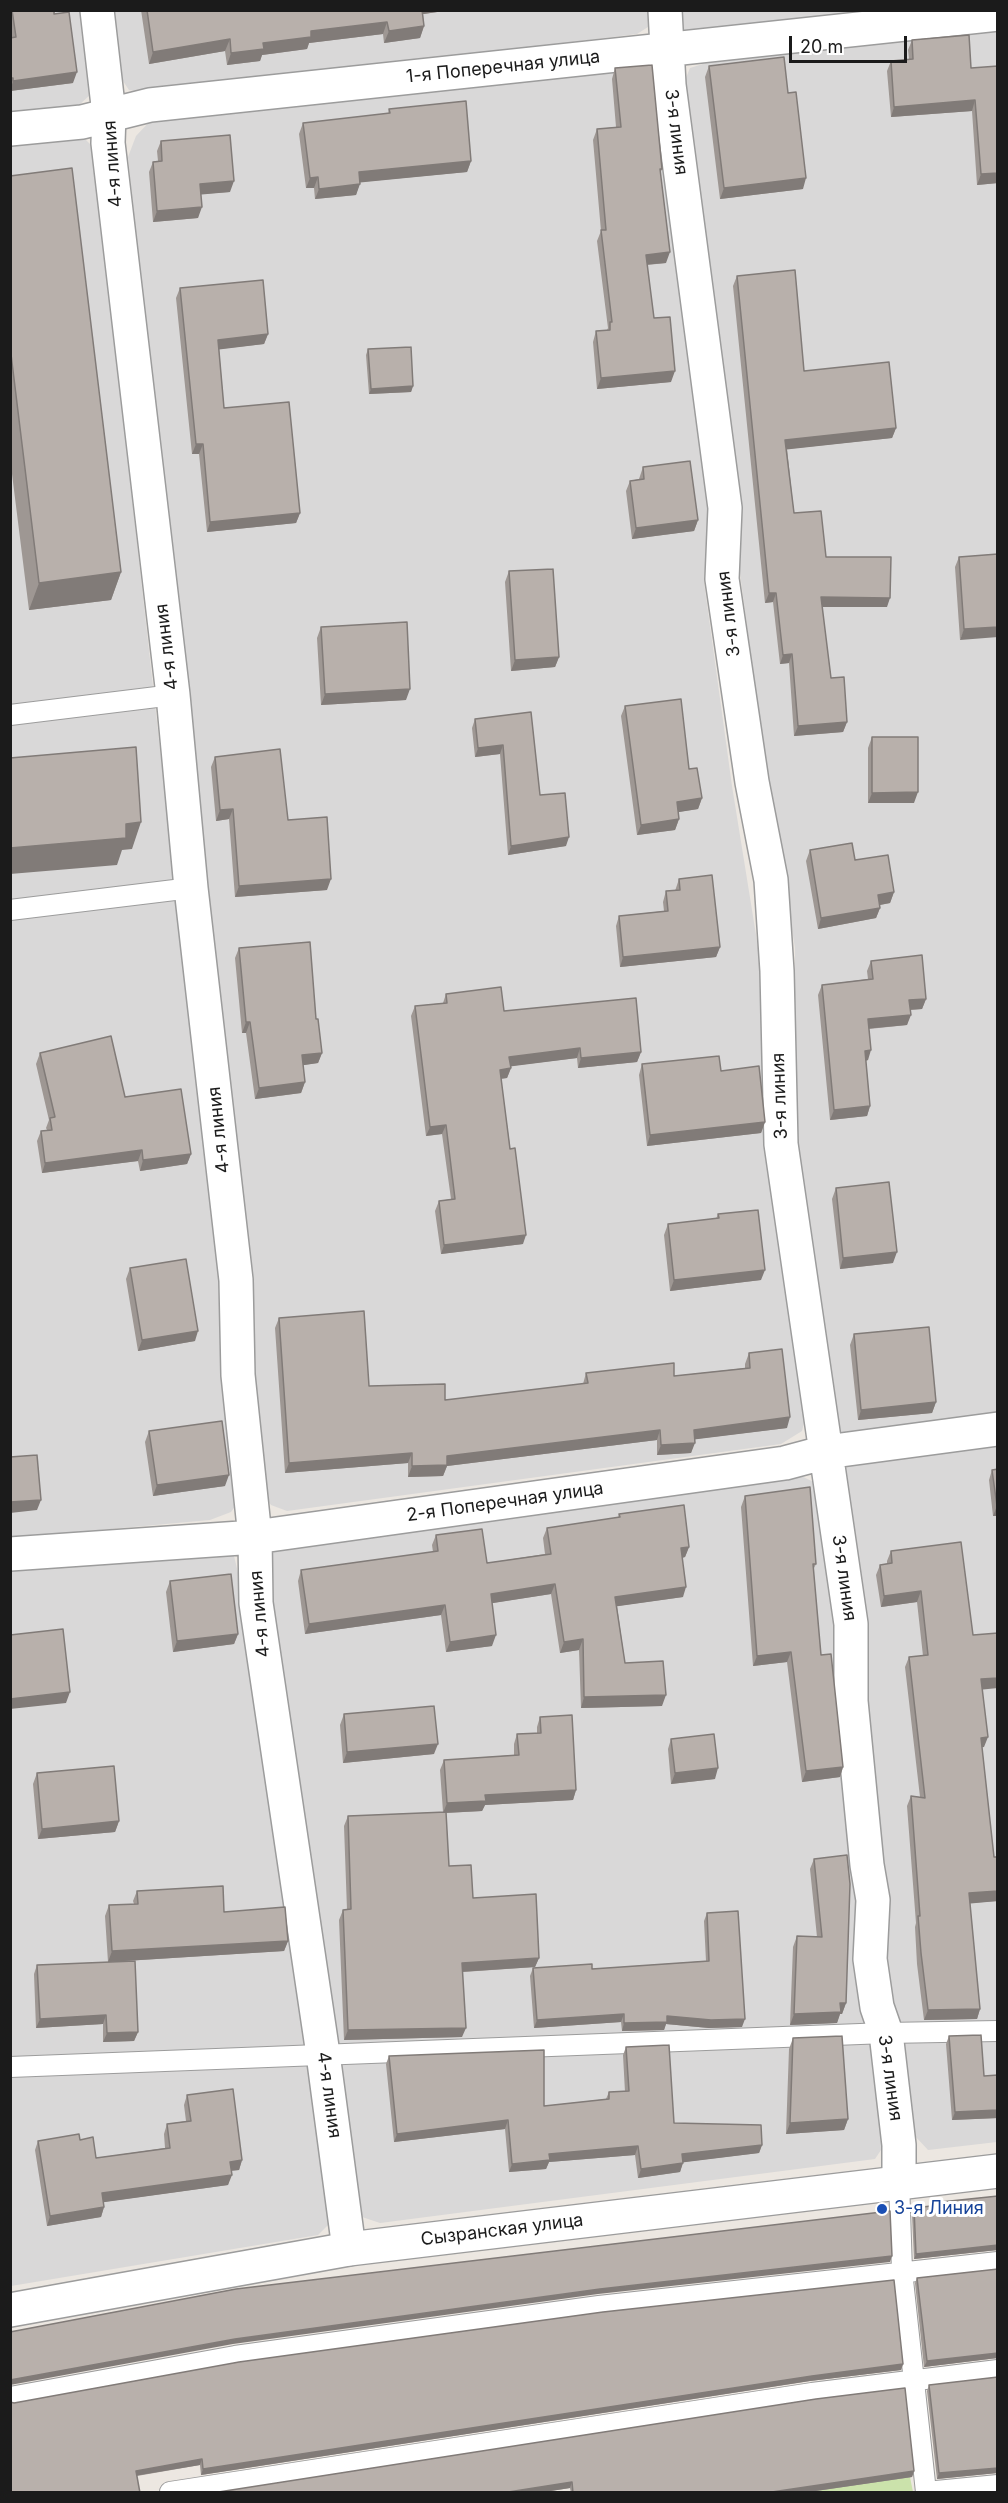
<!DOCTYPE html>
<meta charset="utf-8">
<style>
body{margin:0}
#map{position:relative;width:1008px;height:2503px;overflow:hidden;background:#ece7e1;font-family:Inter,sans-serif}
canvas{display:block}
.frame{position:absolute;inset:0;border:12px solid #1b1b1b;pointer-events:none}
.scale{position:absolute;left:789px;top:36px;width:118px;height:27px;box-sizing:border-box;border:3px solid #1b1b1b;border-top:0;padding-left:8px;font-size:18px;line-height:21px;white-space:nowrap;color:#1b1b1b;-webkit-text-stroke:4px #fff;paint-order:stroke}
</style>
<div id="map">
<canvas width="1008" height="2503"></canvas>
<div class="frame"></div>
<div class="scale">20 m</div>
</div>
<script>
const c = document.querySelector('canvas').getContext('2d');
c.lineJoin = 'round';
function paint(path, color) { c.fillStyle = color; c.fill(path, 'evenodd'); }
const toPath = rows => new Path2D(rows.map(r => 'M' + r).join(''));
function trace(path, color, width, dash) { c.strokeStyle = color; c.lineWidth = width; c.lineCap = dash ? 'butt' : 'round'; c.setLineDash(dash || []); c.stroke(path); }
function drawText(font, color, halo, rows, align = 'center') {
  c.font = font + ' Inter,sans-serif'; c.lineWidth = 6; c.setLineDash([]); c.textBaseline = 'middle'; c.strokeStyle = halo; c.fillStyle = color; for (const [text, x, y, turn = 0] of rows) {
    c.save(); c.translate(x, y); c.rotate((+turn || 0) * Math.PI / 180); c.textAlign = isNaN(turn) ? turn : align; if (halo) c.strokeText(text, 0, 0); c.fillText(text, 0, 0); c.restore();
  }
}
const residential = toPath([
 [653,10,648,27,637,34,151,94,129,90,117,72,110,11],
 [11,11,85,11,93,77,90,95,78,106,11,113],
 [673,11,874,11,685,35,674,20],
 [997,31,997,1423,846,1437,832,1427,795,1140,795,948,767,776,727,476,682,88,690,68,706,63],
 [648,67,658,78,710,507,704,582,732,786,762,972,807,1410,802,1431,781,1444,287,1511,271,1505,263,1494,128,157,136,136,152,119],
 [80,134,93,147,243,1495,231,1512,210,1520,11,1538,11,141],
 [997,1442,997,2142,928,2150,915,2136,898,2022,889,2008,838,1480,848,1460],
 [799,1475,820,1485,889,2138,875,2159,380,2223,362,2217,353,2207,265,1562,272,1549,480,1509,505,1520],
 [220,1551,234,1556,246,1606,331,2222,318,2235,11,2286,11,1567]
]);
const grass = toPath([
 [910,2477,913,2492,802,2492]
]);
const service = toPath([
 [10,715,173,695],
 [10,910,191,888],
 [10,2067,886,2033,998,2031],
 [899,2181,902,2271,926,2492,998,2485],
 [10,2397,235,2356,599,2306,998,2262],
 [170,2492,812,2393,998,2370]
]);
const minor = toPath([
 [97,10,109,114,108,143,173,695,191,888,236,1280,238,1375,255,1537,256,1603,323,2054,349,2249],
 [665,10,669,85,725,508,722,579,752,782,771,880,777,971,781,1144,851,1624,851,1701,867,1865,873,1900,870,1959,877,2007,886,2033,899,2145,899,2181],
 [10,129,82,122,150,105,998,14],
 [10,1554,255,1537,785,1463,826,1452,998,1429]
]);
const tertiary = toPath([
 [10,2310,349,2249,998,2171]
]);
const wall = toPath([
 [10,10,54,10,73,83,10,91],
 [141,10,451,10,423,14,424,26,420,38,384,43,383,34,309,43,307,49,262,55,260,61,227,65,225,51,149,64],
 [912,40,971,68,998,183,977,185,972,111,891,117,887,71,891,61,909,59,908,50],
 [709,66,788,93,803,189,720,199,705,77],
 [615,68,662,169,660,174,666,263,647,265,654,318,671,382,597,389,593,342,596,331,607,330,608,328,597,241,601,231,593,140,597,129,616,127,612,79],
 [389,109,471,161,467,172,360,182,356,195,315,199,314,188,306,188,299,134,303,123,388,114],
 [161,141,230,192,201,194,198,218,153,222,149,172,153,162,158,161,157,151],
 [10,176,121,572,111,600,29,610,10,458],
 [737,276,804,371,896,428,892,438,787,449,794,513,826,557,887,607,822,607,831,678,847,722,843,732,794,736,789,663,780,664,773,602,765,603,733,286],
 [180,288,268,334,264,344,219,349,224,408,300,513,296,523,207,532,199,454,192,454,176,298],
 [368,349,413,386,411,392,369,394,366,355],
 [643,467,698,520,694,531,632,539,626,491,630,481,639,479],
 [998,554,960,640,955,567,959,557],
 [509,571,559,657,555,667,511,671,505,582],
 [321,627,406,700,321,705,317,638],
 [625,706,689,769,702,798,698,809,678,812,679,819,675,830,637,835,621,716],
 [531,712,540,795,566,846,508,855,500,754,475,757,472,728,475,719],
 [872,737,914,803,868,803,868,748],
 [215,757,327,890,235,897,229,819,216,821,211,767],
 [810,850,855,860,894,892,890,903,880,905,880,908,876,918,818,929,806,861],
 [679,879,720,947,716,957,620,967,616,926,619,916,664,911,663,902,666,891,675,891],
 [239,948,316,1019,322,1053,318,1063,303,1065,305,1082,301,1093,255,1099,246,1033,242,1033,235,958],
 [871,961,926,999,922,1009,910,1010,907,1025,869,1029,868,1060,866,1061,870,1106,867,1116,830,1120,818,995,822,985,868,979,867,971],
 [446,994,641,1052,637,1062,578,1068,577,1058,510,1066,511,1068,507,1078,501,1079,523,1244,441,1254,435,1211,439,1201,451,1199,442,1134,426,1136,411,1016,415,1006,443,1003],
 [40,1053,125,1097,191,1154,187,1164,140,1171,138,1161,42,1173,37,1141,41,1131,47,1130,46,1128,49,1120,36,1064],
 [642,1064,721,1071,765,1122,761,1133,647,1146,639,1075],
 [836,1188,893,1263,840,1269,832,1199],
 [718,1214,761,1280,670,1291,664,1235,668,1224,716,1219],
 [130,1268,195,1341,138,1351,126,1279],
 [279,1318,369,1386,445,1400,583,1384,586,1373,674,1376,745,1368,745,1364,749,1353,787,1428,695,1439,691,1453,657,1455,657,1440,447,1466,443,1476,408,1477,408,1463,285,1473,275,1328],
 [854,1334,936,1402,932,1413,858,1420,850,1345],
 [149,1431,225,1486,153,1496,145,1442],
 [998,1469,998,1516,993,1516,989,1480,992,1470],
 [745,1496,816,1564,813,1570,821,1655,843,1767,840,1777,802,1782,787,1662,753,1666,741,1507],
 [619,1514,689,1547,685,1557,682,1558,683,1597,617,1606,625,1663,662,1706,581,1708,579,1650,560,1653,551,1594,492,1603,492,1646,446,1652,441,1615,305,1634,298,1581,301,1570,433,1552,432,1545,436,1535,487,1563,545,1554,543,1538,547,1528,618,1518],
 [891,1551,973,1635,983,1689,984,1747,982,1747,994,1857,998,1857,998,1901,970,1903,980,2009,977,2019,924,2020,917,1964,915,1927,916,1923,907,1806,911,1796,920,1797,905,1667,909,1657,923,1656,917,1602,881,1607,876,1575,880,1565,887,1564,887,1561],
 [170,1581,238,1634,234,1644,173,1652,166,1592],
 [344,1714,434,1754,343,1763,340,1725],
 [540,1717,576,1790,573,1800,485,1805,482,1811,446,1813,449,1866,473,1898,539,1958,535,1967,463,1972,462,2037,344,2040,339,1920,343,1910,347,1910,344,1826,348,1816,443,1812,440,1770,444,1760,514,1755,514,1744,517,1734,537,1733,537,1727],
 [671,1739,715,1779,671,1784,668,1749],
 [37,1773,119,1821,115,1832,38,1839,33,1784],
 [814,1859,846,2003,842,2014,840,2014,837,2023,790,2025,793,1947,797,1936,817,1937,810,1869],
 [137,1891,224,1912,288,1941,284,1951,125,1961,138,2032,134,2041,103,2042,103,2024,36,2028,34,1974,37,1965,108,1962,105,1916,109,1905,134,1904,133,1901],
 [707,1913,742,2027,709,2028,666,2024,664,2030,622,2031,621,2022,534,2028,530,1976,533,1968,592,1969,706,1961,704,1921],
 [949,2036,984,2076,998,2075,998,2118,952,2120,946,2044],
 [793,2038,848,2119,844,2130,786,2134,789,2049],
 [626,2047,674,2123,762,2145,759,2153,683,2162,680,2172,638,2178,635,2155,549,2162,546,2169,509,2172,505,2129,394,2142,386,2064,389,2056,544,2106,606,2099,609,2092,625,2092,623,2055],
 [187,2095,242,2160,239,2170,231,2171,228,2185,103,2202,104,2207,101,2217,47,2226,35,2150,38,2141,80,2140,96,2158,165,2148,164,2134,167,2124,186,2121,184,2105],
 [998,2196,998,2250,914,2259,912,2214,914,2208,929,2206,931,2203],
 [998,2269,998,2358,924,2367,915,2283,917,2278],
 [903,2364,901,2370,810,2381,201,2475,200,2465,137,2476,14,2403],
 [998,2377,998,2473,937,2479,927,2391,929,2385],
 [914,2471,912,2477,802,2493,571,2493,570,2488,538,2493,212,2493]
]);
const shadedWall = toPath([
 [418,10,451,10,417,15],
 [387,22,383,34,309,43,307,49,262,55,260,61,227,65,231,53,263,43,311,31],
 [424,26,420,38,384,43,389,31],
 [230,39,225,51,149,64,153,52],
 [77,72,73,83,10,91,13,81],
 [975,100,972,111,891,117,894,107],
 [471,161,467,172,355,183,359,172],
 [998,173,998,183,977,185,981,174],
 [318,177,314,188,306,188,310,178],
 [806,178,803,189,720,199,724,188],
 [234,181,230,192,196,195,200,184],
 [360,184,356,195,315,199,319,189],
 [202,207,198,218,153,222,157,211],
 [670,252,666,263,642,265,646,255],
 [268,334,264,344,215,350,218,340],
 [675,371,671,382,597,389,601,378],
 [413,386,411,392,369,394,371,389],
 [896,428,892,438,782,450,785,440],
 [196,444,203,444,199,454,192,454],
 [300,513,296,523,207,532,210,522],
 [698,520,694,531,632,539,636,528],
 [121,572,111,600,29,610,39,583],
 [769,593,776,593,773,602,765,603],
 [821,597,890,598,887,607,817,607],
 [998,627,998,637,960,640,964,629],
 [792,654,789,663,780,664,783,655],
 [559,657,555,667,511,671,515,660],
 [410,689,406,700,321,705,325,694],
 [847,722,843,732,794,736,798,726],
 [503,745,500,754,475,757,478,748],
 [918,792,914,803,868,803,872,793],
 [702,798,698,809,673,813,677,802],
 [233,809,229,819,216,821,220,810],
 [679,819,675,830,637,835,641,825],
 [141,822,132,849,122,850,117,865,10,874,10,848,126,824],
 [569,837,566,846,508,855,511,846],
 [331,879,327,890,235,897,239,886],
 [894,892,890,903,874,906,878,895],
 [880,908,876,918,818,929,821,918],
 [720,947,716,957,620,967,623,957],
 [926,999,922,1009,906,1010,909,1000],
 [911,1015,907,1025,864,1029,868,1019],
 [246,1022,250,1022,246,1033,242,1033],
 [580,1048,577,1058,506,1067,509,1057],
 [871,1050,868,1060,862,1061,865,1051],
 [641,1052,637,1062,578,1068,581,1058],
 [322,1053,318,1063,298,1066,302,1055],
 [511,1068,507,1078,496,1079,500,1070],
 [305,1082,301,1093,255,1099,259,1088],
 [870,1106,867,1116,830,1120,834,1110],
 [765,1122,761,1133,647,1146,650,1135],
 [446,1125,442,1134,426,1136,430,1127],
 [142,1150,138,1161,42,1173,45,1163],
 [191,1154,187,1164,140,1171,143,1160],
 [526,1235,523,1244,441,1254,444,1245],
 [897,1252,893,1263,840,1269,843,1258],
 [765,1270,761,1280,670,1291,674,1280],
 [198,1331,195,1341,138,1351,142,1340],
 [936,1402,932,1413,858,1420,861,1410],
 [790,1417,787,1428,690,1440,694,1430],
 [660,1430,657,1440,447,1466,443,1476,408,1477,412,1466,447,1456],
 [695,1443,691,1453,657,1455,661,1445],
 [412,1453,408,1463,285,1473,289,1463],
 [229,1475,225,1486,153,1496,157,1485],
 [41,1500,37,1510,10,1513,10,1502],
 [997,1506,998,1506,998,1516,993,1516],
 [689,1547,685,1557,677,1559,681,1548],
 [555,1584,551,1594,487,1604,491,1594],
 [686,1587,683,1597,612,1607,615,1597],
 [921,1591,917,1602,881,1607,884,1596],
 [445,1605,441,1615,305,1634,309,1624],
 [238,1634,234,1644,173,1652,177,1641],
 [496,1635,492,1646,446,1652,450,1642],
 [583,1639,579,1650,560,1653,564,1642],
 [791,1652,787,1662,753,1666,757,1656],
 [998,1678,998,1688,978,1690,981,1679],
 [70,1692,66,1703,10,1709,10,1699],
 [666,1695,662,1706,581,1708,584,1697],
 [988,1737,984,1747,977,1748,981,1738],
 [438,1744,434,1754,343,1763,347,1752],
 [843,1767,840,1777,802,1782,806,1771],
 [718,1768,715,1779,671,1784,675,1773],
 [576,1790,573,1800,485,1805,482,1811,443,1813,447,1803,485,1795],
 [119,1821,115,1832,38,1839,42,1829],
 [998,1891,998,1901,965,1904,969,1893],
 [288,1941,284,1951,108,1962,112,1951],
 [539,1958,535,1967,459,1972,462,1963],
 [840,2003,846,2003,842,2014,840,2014,837,2023,790,2025,794,2014],
 [980,2009,977,2019,924,2020,928,2010],
 [624,2014,621,2022,534,2028,537,2020],
 [106,2015,103,2024,36,2028,40,2019],
 [667,2016,745,2019,742,2027,709,2028,666,2024,664,2030,622,2031,624,2023],
 [466,2028,462,2037,344,2040,348,2030],
 [138,2032,134,2041,103,2042,107,2033],
 [998,2110,998,2118,952,2120,955,2112],
 [848,2119,844,2130,786,2134,790,2123],
 [508,2120,505,2129,394,2142,397,2134],
 [762,2145,759,2153,678,2163,682,2154],
 [638,2146,635,2155,549,2162,546,2169,509,2172,512,2164,549,2154],
 [242,2160,239,2170,226,2171,230,2162],
 [683,2163,680,2172,638,2178,641,2169],
 [232,2175,228,2185,98,2203,102,2193],
 [104,2207,101,2217,47,2226,50,2216],
 [998,2245,997,2250,914,2259,916,2254],
 [892,2256,890,2262,598,2294,233,2344,10,2385,10,2380,235,2339,600,2289],
 [998,2353,997,2358,924,2367,927,2361],
 [903,2364,901,2370,810,2381,201,2475,203,2469,812,2376],
 [202,2459,200,2465,134,2476,136,2471],
 [998,2468,997,2473,937,2479,939,2473],
 [914,2471,912,2477,802,2493,765,2493],
 [572,2482,570,2488,538,2493,502,2493]
]);
const building = toPath([
 [12,10,54,10,54,14,69,12,77,72,13,81,13,78,10,78,10,38,16,37,12,10],
 [147,10,422,10,424,26,389,31,387,22,311,31,311,37,263,43,264,49,231,53,230,39,153,52,147,10],
 [969,35,971,68,998,66,998,173,981,174,975,100,894,107,891,61,913,59,912,40,969,35],
 [784,57,788,93,796,92,806,178,724,188,709,66,784,57],
 [652,65,662,169,660,169,670,252,646,255,654,318,670,317,675,371,601,378,596,331,610,330,610,322,612,322,601,230,606,230,597,129,621,127,615,68,652,65],
 [466,101,471,161,359,172,360,184,319,189,318,177,310,178,303,123,390,113,389,109,466,101],
 [230,135,234,181,200,184,202,207,157,211,153,162,162,161,161,141,230,135],
 [72,168,121,572,39,583,10,346,10,176,72,168],
 [795,270,804,371,889,362,896,428,785,440,794,513,821,511,826,557,891,557,890,598,821,597,831,678,844,677,847,722,798,726,792,654,783,655,776,593,769,593,737,276,795,270],
 [263,280,268,334,218,340,224,408,289,402,300,513,210,522,203,444,196,444,180,288,263,280],
 [411,347,413,386,371,389,368,349,411,347],
 [690,461,698,520,636,528,630,481,644,479,643,467,690,461],
 [998,554,998,627,964,629,959,557,998,554],
 [553,569,559,657,515,660,509,571,553,569],
 [407,622,410,689,325,694,321,627,407,622],
 [681,699,689,769,697,768,702,798,677,802,679,819,641,825,625,706,681,699],
 [531,712,540,795,565,793,569,837,511,846,503,745,478,748,475,719,531,712],
 [872,737,918,737,918,792,872,793,872,737],
 [136,747,141,822,126,824,126,838,10,848,10,758,136,747],
 [280,749,288,820,327,817,331,879,239,886,233,809,220,810,215,757,280,749],
 [852,843,855,860,888,855,894,892,878,895,880,908,821,918,810,850,852,843],
 [712,875,720,947,623,957,619,916,668,911,666,891,680,890,679,879,712,875],
 [310,942,316,1019,318,1019,322,1053,302,1055,305,1082,259,1088,250,1022,246,1022,239,948,310,942],
 [922,955,926,999,909,1000,911,1015,868,1019,871,1050,865,1051,870,1106,834,1110,822,985,873,979,871,961,922,955],
 [501,987,504,1011,636,998,641,1052,581,1058,580,1048,509,1057,511,1068,500,1070,510,1149,515,1148,526,1235,444,1245,439,1201,455,1199,446,1125,430,1127,415,1006,447,1003,446,994,501,987],
 [111,1036,125,1097,181,1089,191,1154,143,1160,142,1150,45,1163,41,1131,52,1130,50,1118,55,1117,40,1053,111,1036],
 [719,1056,721,1071,759,1066,765,1122,650,1135,642,1064,719,1056],
 [889,1182,897,1252,843,1258,836,1188,889,1182],
 [758,1210,765,1270,674,1280,668,1224,719,1218,718,1214,758,1210],
 [186,1259,198,1331,142,1340,130,1268,186,1259],
 [364,1311,369,1386,445,1384,445,1400,588,1383,586,1373,674,1363,674,1376,750,1368,749,1353,782,1349,790,1417,694,1430,695,1443,661,1445,660,1430,447,1456,447,1465,412,1466,412,1453,289,1463,279,1318,364,1311],
 [929,1327,936,1402,861,1410,854,1334,929,1327],
 [222,1421,229,1475,157,1485,149,1431,222,1421],
 [37,1455,41,1500,10,1502,10,1457,37,1455],
 [998,1469,998,1506,997,1506,992,1470,998,1469],
 [810,1487,816,1564,813,1564,821,1655,831,1654,843,1767,806,1771,791,1652,757,1656,745,1496,810,1487],
 [684,1505,689,1547,681,1548,686,1587,615,1597,625,1663,663,1661,666,1695,584,1697,583,1639,564,1642,555,1584,491,1594,496,1635,450,1642,445,1605,309,1624,301,1570,438,1551,436,1535,482,1529,487,1563,551,1554,547,1528,620,1517,619,1514,684,1505],
 [961,1542,973,1635,998,1633,998,1678,981,1679,988,1737,981,1738,994,1857,998,1857,998,1891,969,1893,980,2009,928,2010,921,1953,918,1916,920,1916,911,1796,925,1798,909,1657,928,1655,921,1591,884,1596,880,1565,892,1563,891,1551,961,1542],
 [231,1574,238,1634,177,1641,170,1581,231,1574],
 [63,1629,70,1692,10,1699,10,1635,63,1629],
 [434,1706,438,1744,347,1752,344,1714,434,1706],
 [572,1715,576,1790,485,1795,486,1801,447,1803,444,1760,519,1755,517,1734,541,1733,540,1717,572,1715],
 [714,1734,718,1768,675,1773,671,1739,714,1734],
 [114,1766,119,1821,42,1829,37,1773,114,1766],
 [446,1812,449,1866,471,1865,473,1898,536,1894,539,1958,462,1963,466,2028,348,2030,343,1910,351,1909,348,1816,446,1812],
 [847,1855,850,1884,846,2003,840,2003,841,2012,794,2014,797,1936,822,1937,814,1859,847,1855],
 [223,1886,224,1912,285,1907,288,1941,112,1951,109,1905,138,1904,137,1891,223,1886],
 [738,1911,745,2019,711,2020,667,2016,667,2022,624,2023,624,2014,537,2020,533,1968,592,1964,592,1969,709,1961,707,1913,738,1911],
 [135,1961,138,2032,107,2033,106,2015,40,2019,37,1965,135,1961],
 [981,2035,984,2076,998,2075,998,2110,955,2112,949,2036,981,2035],
 [842,2036,848,2119,790,2123,793,2038,842,2036],
 [669,2045,674,2123,761,2125,762,2145,682,2154,683,2163,641,2169,638,2146,549,2154,550,2160,512,2164,508,2120,397,2134,389,2056,544,2050,544,2106,609,2099,609,2092,629,2091,626,2047,669,2045],
 [233,2089,242,2160,230,2162,232,2175,102,2193,104,2207,50,2216,38,2141,79,2134,80,2140,93,2137,96,2158,170,2148,167,2124,191,2121,187,2095,233,2089],
 [998,2196,998,2245,916,2254,914,2208,931,2206,931,2203,998,2196],
 [890,2211,892,2256,600,2289,235,2339,10,2380,10,2332,236,2289,890,2211],
 [998,2269,998,2353,927,2361,917,2278,998,2269],
 [894,2280,903,2364,812,2376,203,2469,202,2459,136,2471,140,2493,10,2493,10,2402,14,2403,239,2362,603,2312,894,2280],
 [998,2377,998,2468,939,2473,929,2385,998,2377],
 [905,2388,914,2471,765,2493,573,2493,572,2482,502,2493,212,2493,816,2399,905,2388]
]);
const markers = [
 [882,2209,6,"#1a4fb4"]
];
const streetNames = [
 ["1-я Поперечная улица",503,67,-6],
 ["3-я линия",676,132,83],
 ["4-я линия",113,164,-94],
 ["3-я линия",729,614,-97],
 ["4-я линия",167,647,-97],
 ["3-я линия",780,1096,-92],
 ["4-я линия",219,1130,-96],
 ["2-я Поперечная улица",505,1502,-8],
 ["3-я линия",844,1578,82],
 ["4-я линия",260,1614,-95],
 ["3-я линия",890,2078,82],
 ["4-я линия",329,2095,82],
 ["Сызранская улица",502,2230,-7]
];
const transitNames = [
 ["3-я Линия",894,2209]
];
paint(residential, '#d9d8d8');
paint(grass, '#cbe2ab');
trace(service, '#9c9c9c', 22);
trace(minor, '#9c9c9c', 36);
trace(tertiary, '#9c9c9c', 36);
trace(service, '#fff', 20);
trace(minor, '#fff', 33);
trace(tertiary, '#fff', 33);
paint(wall, '#9e9793');
paint(shadedWall, '#817b78');
paint(building, '#b8b0ab');
trace(building, '#817b78', 1.5);
for (const [x, y, r, color] of markers) { const dot = new Path2D(); dot.arc(x, y, r, 0, 2 * Math.PI); c.fillStyle = color; c.fill(dot); trace(dot, '#fff', 2); }
drawText('18px', '#1b1b1b', '#fff', streetNames);
drawText('18px', '#164399', '#fff', transitNames, 'left');
</script>
